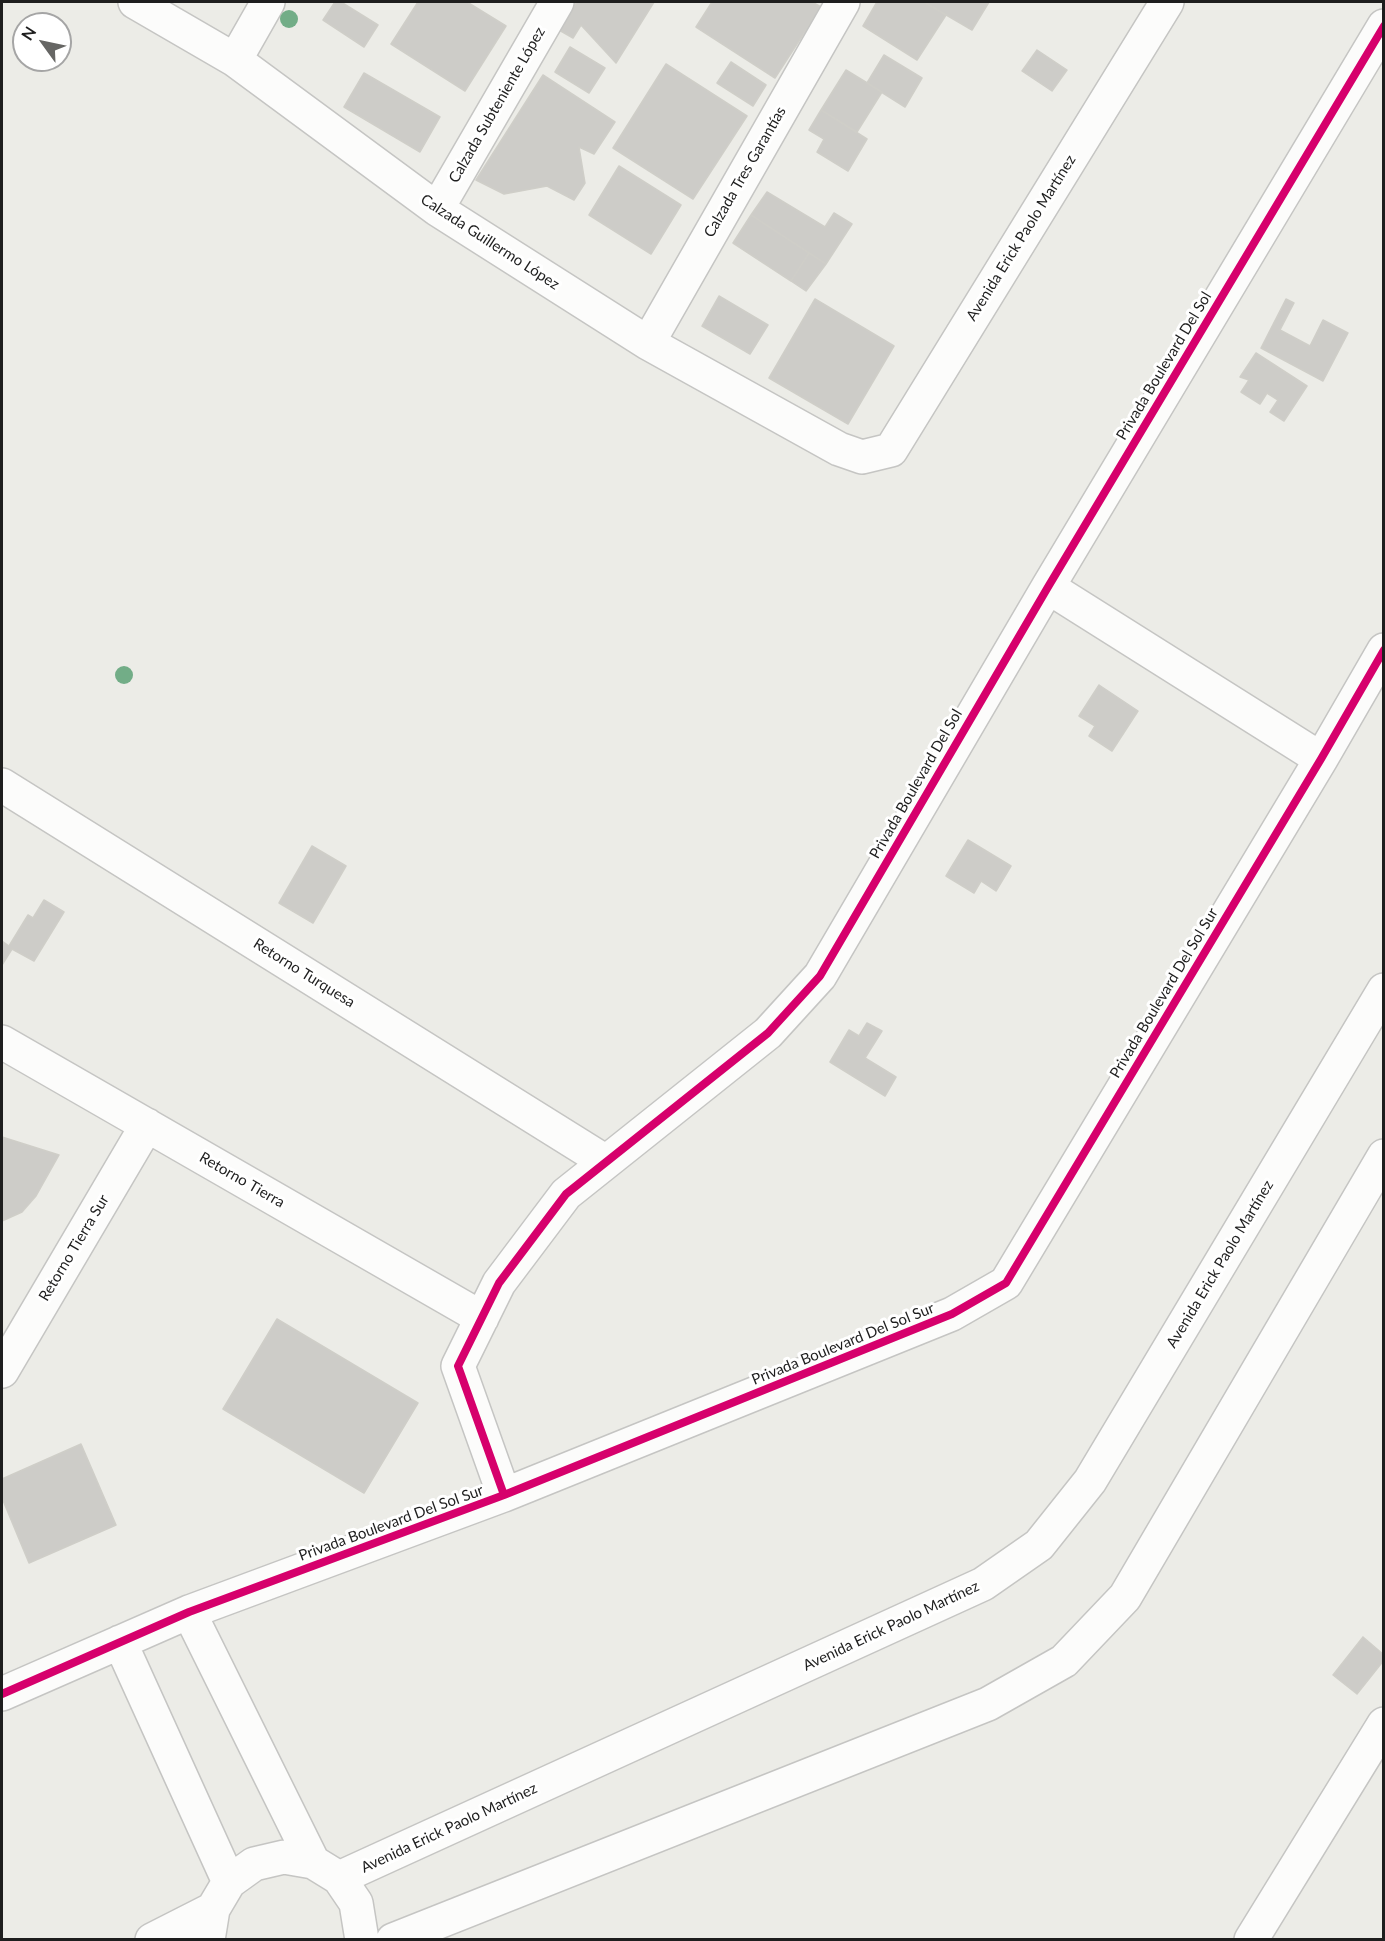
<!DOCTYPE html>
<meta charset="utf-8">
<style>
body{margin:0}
#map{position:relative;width:1385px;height:1941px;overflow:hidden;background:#ecece7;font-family:Lato,sans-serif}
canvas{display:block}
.frame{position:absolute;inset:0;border:3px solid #1e1e1e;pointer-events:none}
.north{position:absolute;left:12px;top:12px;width:60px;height:60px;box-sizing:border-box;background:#fff;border:2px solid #a5a5a5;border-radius:50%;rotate:303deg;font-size:16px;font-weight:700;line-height:24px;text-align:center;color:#1e1e1e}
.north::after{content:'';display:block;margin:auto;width:21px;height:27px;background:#666664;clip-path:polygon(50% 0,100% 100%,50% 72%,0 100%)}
</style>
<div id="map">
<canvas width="1385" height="1941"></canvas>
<div class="frame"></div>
<div class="north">N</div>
</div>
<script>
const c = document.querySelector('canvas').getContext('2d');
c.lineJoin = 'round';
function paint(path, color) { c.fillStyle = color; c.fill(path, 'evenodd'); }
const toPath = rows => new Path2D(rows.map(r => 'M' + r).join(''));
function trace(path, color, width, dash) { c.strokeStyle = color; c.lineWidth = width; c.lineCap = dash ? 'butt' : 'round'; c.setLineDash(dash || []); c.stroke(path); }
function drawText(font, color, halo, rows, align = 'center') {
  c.font = font + ' Lato,sans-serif'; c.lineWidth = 6; c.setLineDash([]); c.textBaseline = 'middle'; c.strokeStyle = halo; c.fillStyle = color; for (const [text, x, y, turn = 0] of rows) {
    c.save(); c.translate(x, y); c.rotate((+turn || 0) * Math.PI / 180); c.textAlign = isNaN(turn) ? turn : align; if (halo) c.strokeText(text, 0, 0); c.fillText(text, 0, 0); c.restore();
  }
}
const building = toPath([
 [335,2,341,2,378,25,364,47,323,20,335,2],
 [418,2,467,2,506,26,465,91,391,44,418,2],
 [577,2,654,2,616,63,581,25,573,38,559,30,577,2],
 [712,2,812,2,821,7,775,78,696,27,712,2],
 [877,2,924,2,946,15,917,60,863,26,877,2],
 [924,2,989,2,972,30,924,2],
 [570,47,605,68,589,93,555,72,570,47],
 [1037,50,1067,70,1052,91,1022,71,1037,50],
 [884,55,922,78,905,107,867,83,884,55],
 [731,62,766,85,753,106,717,83,731,62],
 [666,64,747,116,693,199,613,148,666,64],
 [846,70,882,92,857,132,821,110,846,70],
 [364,73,440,117,420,152,344,107,364,73],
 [543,75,615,122,594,154,579,147,585,183,574,200,547,186,504,194,476,180,543,75],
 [821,110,867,139,848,171,817,152,824,139,809,130,821,110],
 [619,166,681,205,651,254,589,215,619,166],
 [767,192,825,227,834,213,852,224,826,264,751,215,767,192],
 [751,215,809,253,791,281,733,243,751,215],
 [809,253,826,264,806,291,791,281,809,253],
 [719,296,768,325,750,354,702,326,719,296],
 [815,299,894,346,848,424,769,378,815,299],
 [1286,299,1294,303,1280,330,1310,346,1323,320,1348,333,1323,381,1261,348,1286,299],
 [1256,353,1307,386,1284,421,1270,412,1278,400,1267,393,1260,404,1241,392,1249,380,1240,377,1256,353],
 [1099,685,1138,711,1112,751,1089,736,1095,726,1079,716,1099,685],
 [968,840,1011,866,996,891,981,881,974,893,946,876,968,840],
 [312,846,346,866,313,923,279,903,312,846],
 [44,900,64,912,34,961,12,949,2,965,2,941,9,946,28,915,33,918,44,900],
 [867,1023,882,1031,865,1058,896,1077,885,1096,830,1062,849,1030,859,1036,867,1023],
 [2,1137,59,1155,36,1196,22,1212,2,1221,2,1137],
 [277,1319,418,1403,364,1493,223,1409,277,1319],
 [81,1444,116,1525,29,1563,2,1498,2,1479,81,1444],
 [1363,1637,1384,1655,1384,1660,1357,1694,1333,1675,1363,1637]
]);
const minor = toPath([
 [135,2,235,60,437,209,648,343,839,449,862,457,891,450,1167,2],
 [235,60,268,2],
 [437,209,557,2],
 [648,343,843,2],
 [1048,587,1321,759],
 [2,785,606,1162],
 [2,1042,482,1318],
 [2,1371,147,1125],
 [504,1495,458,1366,499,1283,566,1194,768,1033,820,976,1048,587,1384,26],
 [189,1612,313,1862],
 [120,1642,229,1882],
 [2,1694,189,1612,504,1495,952,1314,1006,1283,1321,759,1384,650],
 [339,1878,983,1584,1039,1545,1090,1481,1384,990],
 [152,1940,213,1909],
 [208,1940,213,1909,229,1882,254,1864,284,1857,313,1862,339,1878,356,1903,362,1940],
 [393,1940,988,1704,1064,1661,1125,1597,1384,1156],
 [1251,1940,1384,1724]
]);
const cycleway = toPath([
 [504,1495,458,1366,499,1283,566,1194,768,1033,820,976,1048,587,1384,26],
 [2,1694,189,1612,504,1495,952,1314,1006,1283,1321,759,1384,650]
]);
const trees = [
 [289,19],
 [124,675]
];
const streetNames = [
 ["Calzada Subteniente López",497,105,-60],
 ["Calzada Tres Garantías",745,172,-60],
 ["Avenida Erick Paolo Martínez",1021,238,-58],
 ["Calzada Guillermo López",490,242,33],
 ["Privada Boulevard Del Sol",1164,366,-59],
 ["Privada Boulevard Del Sol",916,784,-60],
 ["Retorno Turquesa",304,973,32],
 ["Privada Boulevard Del Sol Sur",1164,993,-59],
 ["Retorno Tierra",242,1180,30],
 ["Retorno Tierra Sur",74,1248,-59],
 ["Avenida Erick Paolo Martínez",1220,1264,-59],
 ["Privada Boulevard Del Sol Sur",843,1344,-22],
 ["Privada Boulevard Del Sol Sur",391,1523,-20],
 ["Avenida Erick Paolo Martínez",891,1626,-25],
 ["Avenida Erick Paolo Martínez",449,1828,-25]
];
paint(building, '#cdccc8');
trace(building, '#cfcec8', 1.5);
trace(minor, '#c5c5c3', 36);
trace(minor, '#fcfcfb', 33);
trace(cycleway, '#d6006c', 8);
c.fillStyle = '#72ad87';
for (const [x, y] of trees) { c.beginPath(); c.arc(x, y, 9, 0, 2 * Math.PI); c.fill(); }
drawText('15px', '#1e1e1e', '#fff', streetNames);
</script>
